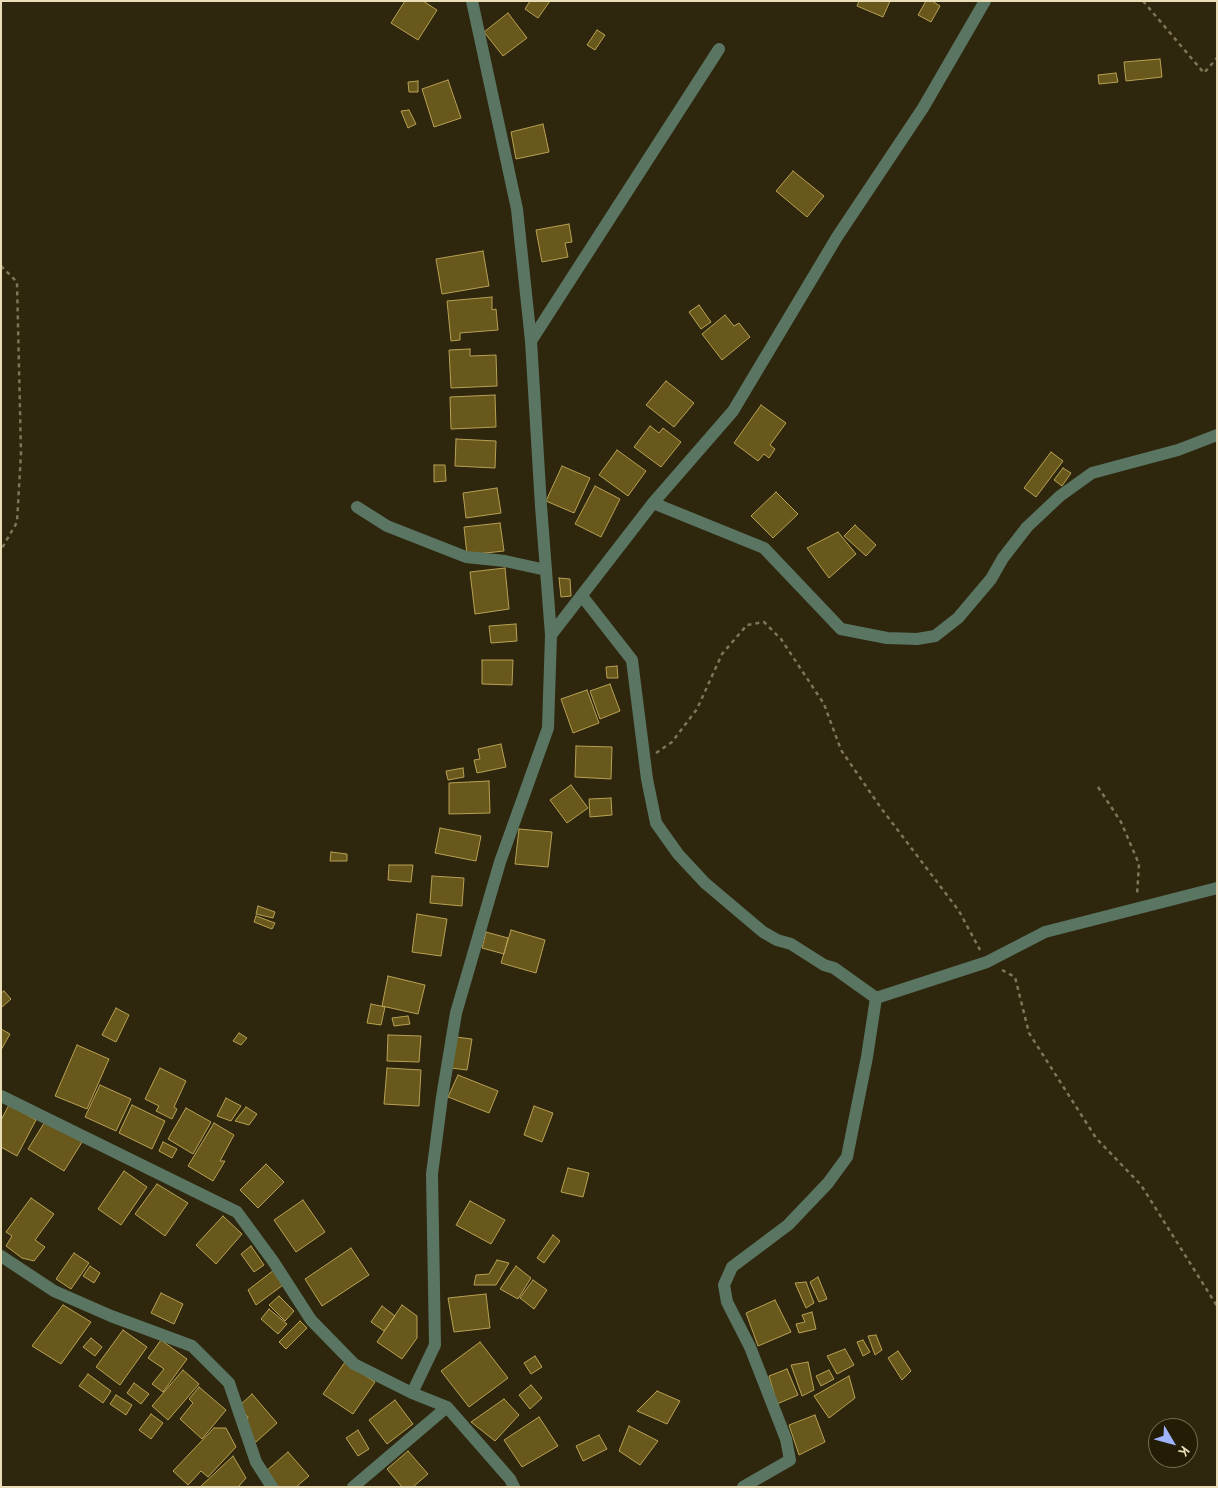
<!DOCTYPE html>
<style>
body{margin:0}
#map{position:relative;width:1218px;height:1488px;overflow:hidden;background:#2e270e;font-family:"Archivo Narrow",sans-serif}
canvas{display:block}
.frame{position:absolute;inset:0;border:2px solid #e9deb8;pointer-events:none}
.north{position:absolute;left:1148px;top:1418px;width:50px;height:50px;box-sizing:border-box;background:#241d05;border:1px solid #736a4d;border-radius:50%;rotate:127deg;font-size:14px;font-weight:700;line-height:20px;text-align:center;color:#e9deb8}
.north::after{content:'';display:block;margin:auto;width:18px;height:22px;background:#a0b3fd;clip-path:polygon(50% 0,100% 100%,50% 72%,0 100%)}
</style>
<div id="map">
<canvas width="1218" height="1488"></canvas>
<div class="frame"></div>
<div class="north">K</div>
</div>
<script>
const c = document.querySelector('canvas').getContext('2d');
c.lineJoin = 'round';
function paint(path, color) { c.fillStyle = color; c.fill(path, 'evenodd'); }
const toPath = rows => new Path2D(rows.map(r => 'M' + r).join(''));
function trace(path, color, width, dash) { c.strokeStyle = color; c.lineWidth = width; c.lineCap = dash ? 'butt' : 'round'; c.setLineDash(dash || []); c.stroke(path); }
const building = toPath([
 [405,1,423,1,437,10,418,40,391,23,405,1],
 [530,1,550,1,538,18,525,9,530,1],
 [859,1,890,1,883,17,857,6,859,1],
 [926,1,932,1,940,6,931,22,918,15,926,1],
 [508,13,527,38,503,56,484,32,508,13],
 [597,30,605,35,595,50,587,45,597,30],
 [1160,59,1162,77,1126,81,1124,62,1160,59],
 [1116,73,1118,82,1099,84,1098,75,1116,73],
 [448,80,461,118,434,127,422,89,448,80],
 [418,81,418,92,409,92,408,82,418,81],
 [409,110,416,124,408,128,401,111,409,110],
 [543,124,549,152,516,159,511,132,543,124],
 [793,171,824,196,807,217,776,191,793,171],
 [569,224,572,242,565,243,568,257,542,262,536,230,569,224],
 [483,251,489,286,442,294,436,259,483,251],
 [492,297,492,310,496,309,498,330,460,333,460,340,451,341,447,301,492,297],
 [699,305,711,322,701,329,689,312,699,305],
 [725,315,734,326,739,323,750,337,722,360,702,334,725,315],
 [470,349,470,356,496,355,497,386,451,388,449,350,470,349],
 [666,381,694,403,674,427,646,405,666,381],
 [495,395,496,427,451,429,450,397,495,395],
 [761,405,786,423,770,445,775,449,769,458,764,454,758,461,734,443,761,405],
 [650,426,659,433,663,428,681,442,661,467,634,447,650,426],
 [456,439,496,441,495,468,455,466,456,439],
 [617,450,646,471,628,496,599,475,617,450],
 [1051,452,1063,461,1036,497,1024,488,1051,452],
 [434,465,445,465,446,481,434,482,434,465],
 [562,466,590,478,574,513,546,501,562,466],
 [1063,468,1071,473,1062,486,1054,480,1063,468],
 [595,486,620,499,601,537,575,524,595,486],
 [497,488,501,513,466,518,463,493,497,488],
 [776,492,798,514,773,538,751,516,776,492],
 [500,523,504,551,467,555,464,527,500,523],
 [855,525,876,545,866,556,844,536,855,525],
 [838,532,856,554,829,578,807,548,838,532],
 [505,568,509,609,475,614,470,572,505,568],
 [559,578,570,579,571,596,561,597,559,578],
 [516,624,517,641,491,643,489,626,516,624],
 [482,660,513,660,512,685,482,684,482,660],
 [617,666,618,678,607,678,606,667,617,666],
 [610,684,620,711,600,719,590,691,610,684],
 [587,690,599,723,573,733,561,699,587,690],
 [501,744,506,767,477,773,474,760,480,759,478,749,501,744],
 [576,746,612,747,611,779,575,777,576,746],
 [463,768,464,777,448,780,446,771,463,768],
 [489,781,490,813,449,814,449,783,489,781],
 [571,785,588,808,567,823,550,800,571,785],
 [611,798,612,815,590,817,589,799,611,798],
 [440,828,481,836,476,861,435,853,440,828],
 [519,829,552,832,548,867,515,864,519,829],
 [331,852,347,854,347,861,330,861,331,852],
 [389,865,413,865,411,882,388,880,389,865],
 [432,876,464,878,462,906,430,903,432,876],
 [258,906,275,912,273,918,256,914,258,906],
 [417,914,447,919,441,956,412,952,417,914],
 [256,916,275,923,272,929,254,922,256,916],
 [511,930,545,940,536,973,501,963,511,930],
 [486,932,508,938,504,954,482,948,486,932],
 [388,976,425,985,418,1014,382,1006,388,976],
 [4,991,11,999,1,1008,1,993,4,991],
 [371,1004,385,1007,381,1025,367,1023,371,1004],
 [116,1008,129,1015,116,1042,102,1035,116,1008],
 [408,1016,410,1024,394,1026,392,1018,408,1016],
 [1,1029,10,1034,1,1050,1,1029],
 [239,1033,247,1038,241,1045,233,1041,239,1033],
 [388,1035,421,1036,419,1062,387,1061,388,1035],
 [456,1037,472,1039,467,1070,451,1068,456,1037],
 [77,1045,109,1059,87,1109,55,1096,77,1045],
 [160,1068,186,1081,174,1107,177,1109,172,1119,156,1111,159,1106,145,1099,160,1068],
 [387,1068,421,1070,419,1106,384,1104,387,1068],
 [458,1075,498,1091,489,1113,448,1097,458,1075],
 [100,1085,131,1099,116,1131,85,1117,100,1085],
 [226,1098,241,1106,231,1121,217,1116,226,1098],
 [9,1105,36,1120,17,1156,1,1147,1,1120,9,1105],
 [132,1105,165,1121,152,1149,119,1133,132,1105],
 [534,1106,553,1113,542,1142,524,1135,534,1106],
 [246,1107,257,1114,249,1125,235,1121,246,1107],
 [186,1108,211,1122,193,1154,168,1139,186,1108],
 [46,1120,82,1142,64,1171,28,1149,46,1120],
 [214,1123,234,1135,220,1161,225,1161,213,1181,188,1166,214,1123],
 [163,1142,177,1149,172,1158,159,1151,163,1142],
 [266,1164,284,1182,258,1208,240,1190,266,1164],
 [568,1168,589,1173,583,1197,561,1192,568,1168],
 [124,1171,147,1187,121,1225,98,1209,124,1171],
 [157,1184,188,1203,165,1236,135,1214,157,1184],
 [31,1198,54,1214,35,1240,45,1247,34,1261,22,1258,6,1246,12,1236,6,1232,31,1198],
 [303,1200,325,1232,296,1252,274,1220,303,1200],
 [470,1201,505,1220,491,1244,456,1225,470,1201],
 [223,1216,242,1234,216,1264,196,1245,223,1216],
 [553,1235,560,1241,544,1263,537,1258,553,1235],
 [251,1246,264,1265,254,1272,241,1254,251,1246],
 [351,1248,369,1275,322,1306,305,1279,351,1248],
 [74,1253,89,1263,71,1289,56,1279,74,1253],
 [497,1260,509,1263,496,1285,474,1285,476,1275,489,1274,497,1260],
 [90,1266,100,1273,94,1283,83,1276,90,1266],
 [516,1266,531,1278,518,1299,500,1289,516,1266],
 [274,1270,283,1285,256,1305,248,1290,274,1270],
 [818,1277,827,1299,819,1302,810,1282,818,1277],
 [533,1280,547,1290,534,1309,520,1298,533,1280],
 [806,1282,814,1303,806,1308,795,1283,806,1282],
 [161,1293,183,1304,174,1324,151,1313,161,1293],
 [486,1294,490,1328,454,1332,448,1298,486,1294],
 [279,1296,294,1311,285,1321,269,1305,279,1296],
 [775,1300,791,1332,758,1346,746,1313,775,1300],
 [63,1305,91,1322,61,1364,32,1346,63,1305],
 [402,1305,417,1316,417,1338,402,1359,377,1342,402,1305],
 [382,1306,395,1316,384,1331,371,1322,382,1306],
 [269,1309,287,1324,278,1334,261,1319,269,1309],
 [812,1312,816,1329,799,1333,796,1324,805,1322,802,1315,812,1312],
 [300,1321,307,1328,286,1349,279,1342,300,1321],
 [123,1330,147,1347,120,1385,96,1367,123,1330],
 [876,1335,882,1350,875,1355,868,1336,876,1335],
 [91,1338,102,1347,95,1356,83,1347,91,1338],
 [161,1340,187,1359,163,1392,152,1384,164,1369,148,1358,161,1340],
 [863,1340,870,1352,863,1356,857,1342,863,1340],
 [480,1342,508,1378,469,1407,441,1371,480,1342],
 [845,1349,854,1365,837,1374,827,1356,845,1349],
 [898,1351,911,1371,902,1380,888,1358,898,1351],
 [535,1356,542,1367,531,1374,524,1363,535,1356],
 [345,1362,375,1382,353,1414,323,1394,345,1362],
 [808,1362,814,1390,802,1396,791,1365,808,1362],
 [787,1369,798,1395,777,1404,769,1376,787,1369],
 [183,1370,199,1384,168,1420,152,1406,183,1370],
 [829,1370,834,1379,821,1386,816,1376,829,1370],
 [88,1374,111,1391,103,1403,79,1386,88,1374],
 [849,1376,855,1398,829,1418,814,1396,849,1376],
 [134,1383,149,1394,141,1404,127,1393,134,1383],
 [531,1385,542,1398,530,1409,519,1395,531,1385],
 [199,1387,226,1410,202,1439,180,1419,193,1403,189,1399,199,1387],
 [657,1391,680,1401,667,1424,637,1411,657,1391],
 [252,1394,277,1423,256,1442,245,1430,248,1417,238,1407,252,1394],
 [116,1395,132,1405,126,1415,110,1404,116,1395],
 [504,1399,519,1415,495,1441,471,1422,504,1399],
 [395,1400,413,1424,387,1444,369,1420,395,1400],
 [151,1414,163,1423,151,1439,139,1430,151,1414],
 [815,1415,825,1442,799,1455,789,1425,815,1415],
 [539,1417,558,1446,522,1467,504,1440,539,1417],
 [629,1426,658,1441,640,1465,619,1451,629,1426],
 [214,1428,226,1428,236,1447,208,1477,201,1471,188,1485,173,1471,214,1428],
 [358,1430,369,1449,358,1456,346,1438,358,1430],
 [599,1435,607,1449,583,1461,576,1446,599,1435],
 [408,1451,428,1474,413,1487,402,1487,387,1469,408,1451],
 [288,1452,309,1476,296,1487,278,1487,265,1472,288,1452],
 [233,1456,246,1478,238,1487,200,1487,233,1456]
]);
const path = toPath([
 [1143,1,1204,73,1217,58],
 [1,266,17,282,21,453,17,522,1,550],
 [656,753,672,742,697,709,722,654,747,625,764,622,781,639,824,704,841,750,881,808,959,911,980,950],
 [1098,787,1121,822,1139,864,1137,895],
 [1002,970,1015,977,1029,1033,1096,1138,1141,1185,1217,1306]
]);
const minor = toPath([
 [531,341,719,49],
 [653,503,764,548,841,629,887,638,917,639,935,636,958,618,991,579,1003,558,1027,527,1060,496,1092,473,1178,450,1217,435],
 [357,507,387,526,466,557,505,561,546,570],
 [582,596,632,660,647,779,656,823,678,854,705,883,763,932,777,940,791,944,824,965,834,968,876,998],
 [551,635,653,503,733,411,837,237,923,108,985,1],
 [876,998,987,962,1045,932,1217,888],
 [1,1096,237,1212,273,1261,311,1320,354,1364,412,1393,447,1407,510,1479,514,1487],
 [1,1256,54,1291,111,1316,192,1346,229,1383,256,1462,272,1487],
 [412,1393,435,1345,432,1174,442,1097,456,1013,500,862,548,728,551,635,541,506,531,341,517,209,472,1],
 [353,1487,447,1407],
 [743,1487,790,1460,786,1439,750,1347,727,1302,724,1285,732,1267,788,1225,828,1183,847,1157,867,1057,876,998]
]);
paint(building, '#69581c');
trace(building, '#b8a154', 1);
trace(path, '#7f7657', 2.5, [4, 4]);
trace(minor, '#5a7662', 12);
</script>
